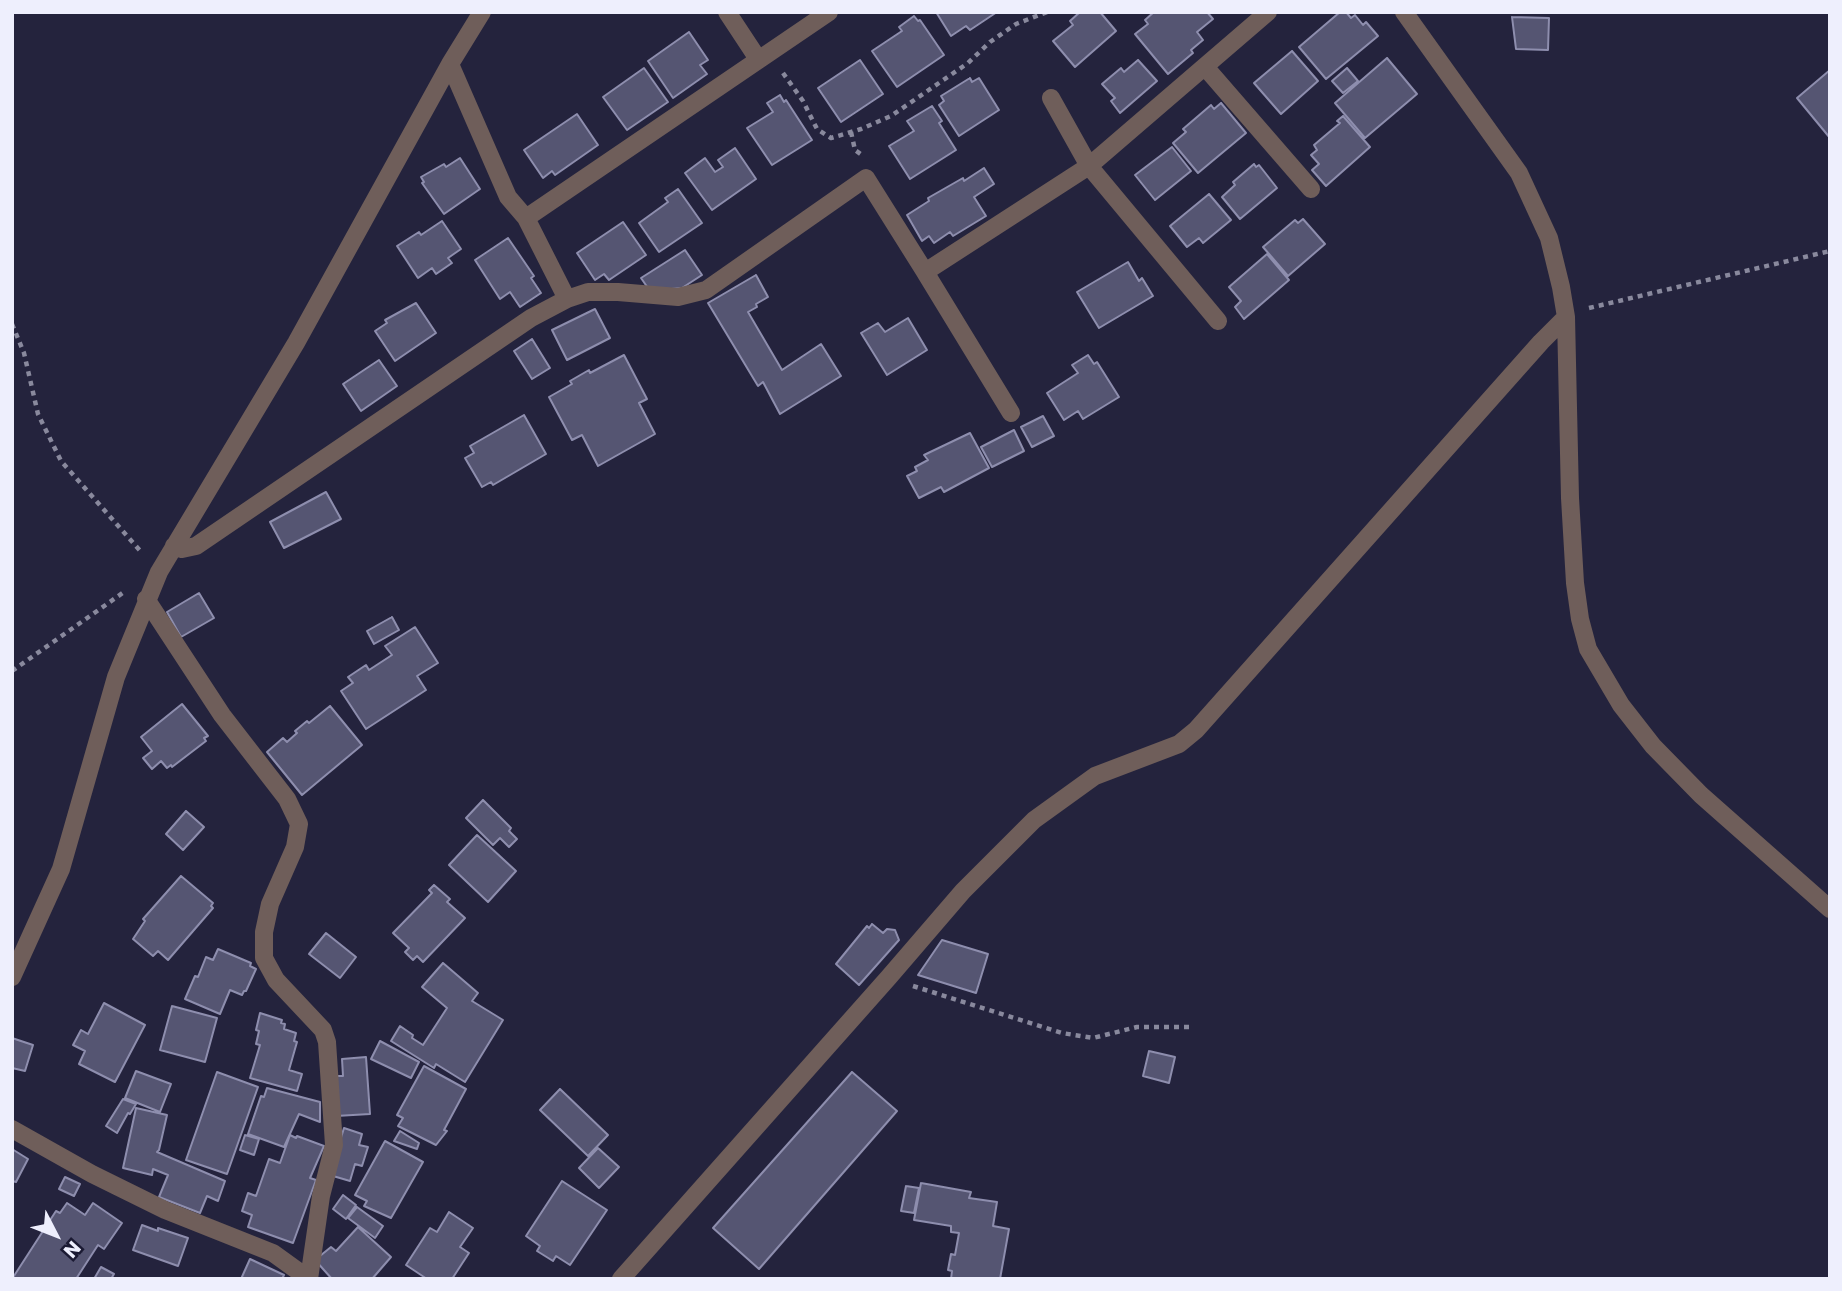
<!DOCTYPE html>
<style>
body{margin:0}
#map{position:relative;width:1842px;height:1291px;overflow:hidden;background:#24233d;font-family:Poppins,sans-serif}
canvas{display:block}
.frame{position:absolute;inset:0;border:14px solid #eeeffd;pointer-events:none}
.north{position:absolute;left:21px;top:1200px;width:70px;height:70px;-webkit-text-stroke:5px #1b1a33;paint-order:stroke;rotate:132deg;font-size:19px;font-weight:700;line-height:28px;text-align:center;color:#eeeffd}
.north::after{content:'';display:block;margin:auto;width:24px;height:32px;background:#eeeffd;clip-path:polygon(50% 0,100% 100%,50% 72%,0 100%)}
</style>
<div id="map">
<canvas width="1842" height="1291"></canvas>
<div class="frame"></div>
<div class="north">N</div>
</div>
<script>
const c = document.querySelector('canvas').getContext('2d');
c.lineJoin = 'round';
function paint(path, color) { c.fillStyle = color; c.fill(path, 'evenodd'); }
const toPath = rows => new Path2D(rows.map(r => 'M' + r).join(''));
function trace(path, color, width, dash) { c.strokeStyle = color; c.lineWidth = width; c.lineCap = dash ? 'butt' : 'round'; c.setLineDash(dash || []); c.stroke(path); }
const building = toPath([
 [936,12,997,12,970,30,966,26,951,36,936,12],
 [1080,12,1100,12,1116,31,1075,67,1053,41,1073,25,1070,21,1080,12],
 [1154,12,1207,12,1213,19,1197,32,1203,40,1191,50,1193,53,1168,74,1135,34,1148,24,1145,20,1154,12],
 [1340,12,1346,12,1351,18,1355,15,1363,25,1366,22,1378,36,1326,79,1299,47,1340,12],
 [914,16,918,21,920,20,944,55,897,87,872,51,902,31,899,27,914,16],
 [1512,17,1549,18,1548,50,1516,49,1512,17],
 [689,32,708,60,700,65,707,74,673,98,648,61,689,32],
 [1292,51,1318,81,1281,114,1254,83,1292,51],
 [1387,58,1417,94,1365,138,1335,103,1387,58],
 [860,60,883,94,841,122,818,88,860,60],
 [1138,60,1157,81,1120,113,1111,101,1115,98,1102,84,1121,68,1124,72,1138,60],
 [644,68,668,102,627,130,603,97,644,68],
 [1347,68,1358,81,1343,93,1332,81,1347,68],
 [1830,70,1830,138,1797,98,1830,70],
 [970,78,972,82,979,78,999,110,959,136,939,105,944,101,941,96,970,78],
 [780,95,784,102,786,100,812,140,772,165,747,128,773,112,767,103,780,95],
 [1221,103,1246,133,1198,173,1173,143,1186,132,1183,129,1211,105,1214,109,1221,103],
 [932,106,942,121,939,123,956,150,910,179,889,146,914,131,907,121,932,106],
 [577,114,598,145,555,175,552,171,543,178,524,150,577,114],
 [1343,116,1370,147,1326,186,1312,170,1319,164,1311,155,1317,150,1314,145,1340,123,1337,121,1343,116],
 [1172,147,1191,171,1155,200,1135,175,1172,147],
 [735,148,756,179,712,210,685,173,705,158,715,172,723,167,718,160,735,148],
 [460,158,480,189,444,214,422,183,424,182,421,177,444,164,446,167,460,158],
 [1254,164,1256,167,1259,165,1277,188,1240,219,1222,197,1235,185,1233,182,1254,164],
 [984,168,994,184,974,197,986,216,953,236,950,232,934,243,929,236,922,241,907,215,929,201,928,198,963,178,964,181,984,168],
 [678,189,702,223,659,252,639,223,668,202,665,198,678,189],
 [1209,194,1231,220,1203,243,1199,238,1187,247,1170,226,1209,194],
 [1303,219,1325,244,1288,276,1263,247,1295,220,1298,223,1303,219],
 [442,221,461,249,448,258,452,263,436,274,432,268,418,278,397,246,419,232,421,235,442,221],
 [623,222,646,255,609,280,604,274,595,280,577,253,623,222],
 [508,238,534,276,531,278,541,293,520,307,510,292,500,299,475,260,508,238],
 [685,250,702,275,682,288,650,291,641,278,685,250],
 [1267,254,1289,280,1244,319,1235,307,1241,301,1229,287,1267,254],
 [1128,262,1139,281,1142,278,1153,296,1099,328,1077,292,1128,262],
 [756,275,768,297,756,304,757,307,748,312,782,370,821,344,841,376,780,414,763,382,758,386,708,303,756,275],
 [416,303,436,333,395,361,375,331,387,323,385,320,416,303],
 [595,309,610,338,567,360,552,330,595,309],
 [908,318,927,350,887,375,861,333,878,323,885,332,908,318],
 [532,339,550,368,532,379,514,351,532,339],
 [624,355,647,399,639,403,655,434,598,466,582,435,572,440,549,397,572,384,570,381,589,370,590,373,624,355],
 [1088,355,1094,364,1097,362,1119,397,1083,419,1078,411,1064,420,1047,393,1078,373,1072,365,1088,355],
 [379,360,397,386,361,411,343,384,379,360],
 [524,415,546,454,493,485,491,482,482,487,465,458,474,453,470,446,524,415],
 [1043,416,1054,436,1032,447,1021,427,1043,416],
 [1014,430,1024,451,992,467,981,447,1014,430],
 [970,433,989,468,944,492,941,487,919,498,907,476,917,471,915,467,928,460,924,455,970,433],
 [326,492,341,519,284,548,270,522,326,492],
 [199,593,214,618,181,637,167,612,199,593],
 [392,617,399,630,374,644,367,631,392,617],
 [415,627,438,663,417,676,426,690,366,729,341,691,353,683,348,677,366,665,369,670,392,655,385,646,415,627],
 [182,704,208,736,204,738,206,741,172,767,171,765,167,768,161,761,152,769,143,758,152,751,141,737,182,704],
 [330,706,362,745,302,795,267,752,283,738,287,742,297,733,295,731,307,721,309,723,330,706],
 [483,800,511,828,509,831,517,839,509,847,500,838,493,845,466,818,483,800],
 [186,811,204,827,183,850,166,834,186,811],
 [477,835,516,871,488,902,449,865,477,835],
 [181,876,213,903,211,906,213,908,168,960,158,951,153,956,133,939,145,921,143,919,181,876],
 [434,885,450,899,447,902,465,918,423,962,417,956,413,960,405,952,409,948,393,933,432,893,429,890,434,885],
 [872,924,883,933,887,929,895,930,899,940,859,985,836,964,867,926,869,928,872,924],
 [326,933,356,957,340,978,309,954,326,933],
 [942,940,988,954,976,993,918,975,942,940],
 [218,949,251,963,250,966,256,969,246,991,244,991,242,995,230,990,220,1014,185,999,195,976,198,977,206,957,213,960,218,949],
 [443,963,478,993,472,1001,503,1020,465,1082,436,1064,434,1068,391,1041,400,1026,413,1035,412,1038,423,1045,447,1008,422,987,443,963],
 [104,1003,145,1025,115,1082,79,1064,85,1051,73,1045,81,1030,88,1034,104,1003],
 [172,1006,217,1018,205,1062,160,1050,172,1006],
 [260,1013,282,1020,281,1023,285,1024,284,1029,296,1033,294,1041,297,1042,289,1070,302,1074,297,1091,250,1078,260,1045,256,1044,259,1031,256,1030,260,1013],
 [12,1038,33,1045,25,1071,12,1068,12,1038],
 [380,1041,419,1062,411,1078,371,1059,380,1041],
 [1149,1051,1175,1057,1169,1083,1143,1076,1149,1051],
 [366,1057,370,1114,336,1116,334,1076,343,1076,342,1059,366,1057],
 [424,1066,466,1089,444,1130,447,1131,436,1145,398,1126,403,1118,397,1115,424,1066],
 [136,1071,171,1084,160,1112,125,1098,136,1071],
 [217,1072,258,1087,227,1174,186,1160,217,1072],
 [852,1072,897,1111,759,1269,713,1228,852,1072],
 [267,1088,320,1102,320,1122,299,1114,284,1147,248,1134,261,1096,264,1097,267,1088],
 [560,1089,608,1135,588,1156,540,1110,560,1089],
 [123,1099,136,1104,130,1114,128,1113,117,1133,106,1126,123,1099],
 [136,1108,167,1115,159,1150,157,1152,225,1181,218,1201,207,1196,200,1213,159,1197,168,1175,153,1169,152,1175,123,1168,136,1108],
 [344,1128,362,1134,359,1145,368,1147,362,1166,355,1164,350,1181,333,1176,335,1157,344,1128],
 [400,1131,419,1143,417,1149,394,1141,400,1131],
 [245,1135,259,1139,254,1155,240,1150,245,1135],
 [290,1135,296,1138,297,1136,324,1146,310,1178,316,1180,293,1243,248,1227,252,1215,242,1211,248,1193,256,1196,269,1159,280,1163,290,1135],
 [385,1141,423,1162,391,1218,364,1206,367,1201,355,1195,385,1141],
 [598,1148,619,1167,599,1188,579,1168,598,1148],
 [12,1149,28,1159,16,1182,12,1181,12,1149],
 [65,1177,80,1184,74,1196,59,1189,65,1177],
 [562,1181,607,1210,570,1265,556,1256,553,1261,537,1251,540,1246,526,1236,562,1181],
 [921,1183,971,1192,969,1198,997,1202,993,1226,1009,1229,1000,1279,951,1279,952,1271,948,1270,951,1254,955,1255,959,1233,951,1232,951,1226,914,1220,921,1183],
 [906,1186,919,1188,914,1213,901,1211,906,1186],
 [343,1195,356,1205,346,1219,333,1209,343,1195],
 [67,1203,85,1215,93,1203,122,1223,104,1249,98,1245,76,1279,12,1279,56,1211,60,1213,67,1203],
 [357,1207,383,1226,375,1238,348,1218,357,1207],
 [449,1212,473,1228,460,1247,469,1253,452,1279,427,1279,406,1265,430,1228,437,1232,449,1212],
 [142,1225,158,1231,158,1228,188,1238,178,1266,133,1250,142,1225],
 [358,1227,391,1257,372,1279,332,1279,315,1260,331,1247,336,1251,358,1227],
 [250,1259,284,1275,282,1279,241,1279,250,1259],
 [101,1267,114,1274,111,1279,94,1279,101,1267]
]);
const path = toPath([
 [783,73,803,101,817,129,831,138,861,129,891,116,968,63,990,42,1016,24,1047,12],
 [851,132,855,150,862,155],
 [1589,308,1830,251],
 [12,324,24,353,38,414,61,461,142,553],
 [12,671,124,592],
 [913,986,1062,1033,1093,1038,1137,1027,1190,1027]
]);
const street = toPath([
 [727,12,758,59],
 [1404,12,1519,173,1549,238,1561,287,1566,317,1570,498,1575,583,1580,619,1588,649,1621,705,1653,746,1701,795,1830,909],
 [450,64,508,197,526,218,829,12],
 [1206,68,1311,189],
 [1051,98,1089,166,1218,321],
 [526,218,567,299],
 [925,272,1011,413],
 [174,546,182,549,196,546,531,318,567,299,588,292,618,292,678,297,706,290,866,178,925,272,1089,166,1268,12],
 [146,599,222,715,287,799,299,824,295,847,270,904,264,932,264,958,276,980,323,1030,327,1042,334,1145,321,1196,309,1279],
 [12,977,61,869,116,677,159,572,296,343,450,64,482,12],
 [12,1129,92,1174,165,1210,273,1253,309,1279],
 [621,1279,889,977,963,891,1034,820,1095,776,1179,744,1196,730,1541,342,1566,317]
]);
paint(building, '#555572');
trace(building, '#8e8eae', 2);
trace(path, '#89899d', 4.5, [5, 5]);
trace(street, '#6f5e5a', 18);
</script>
